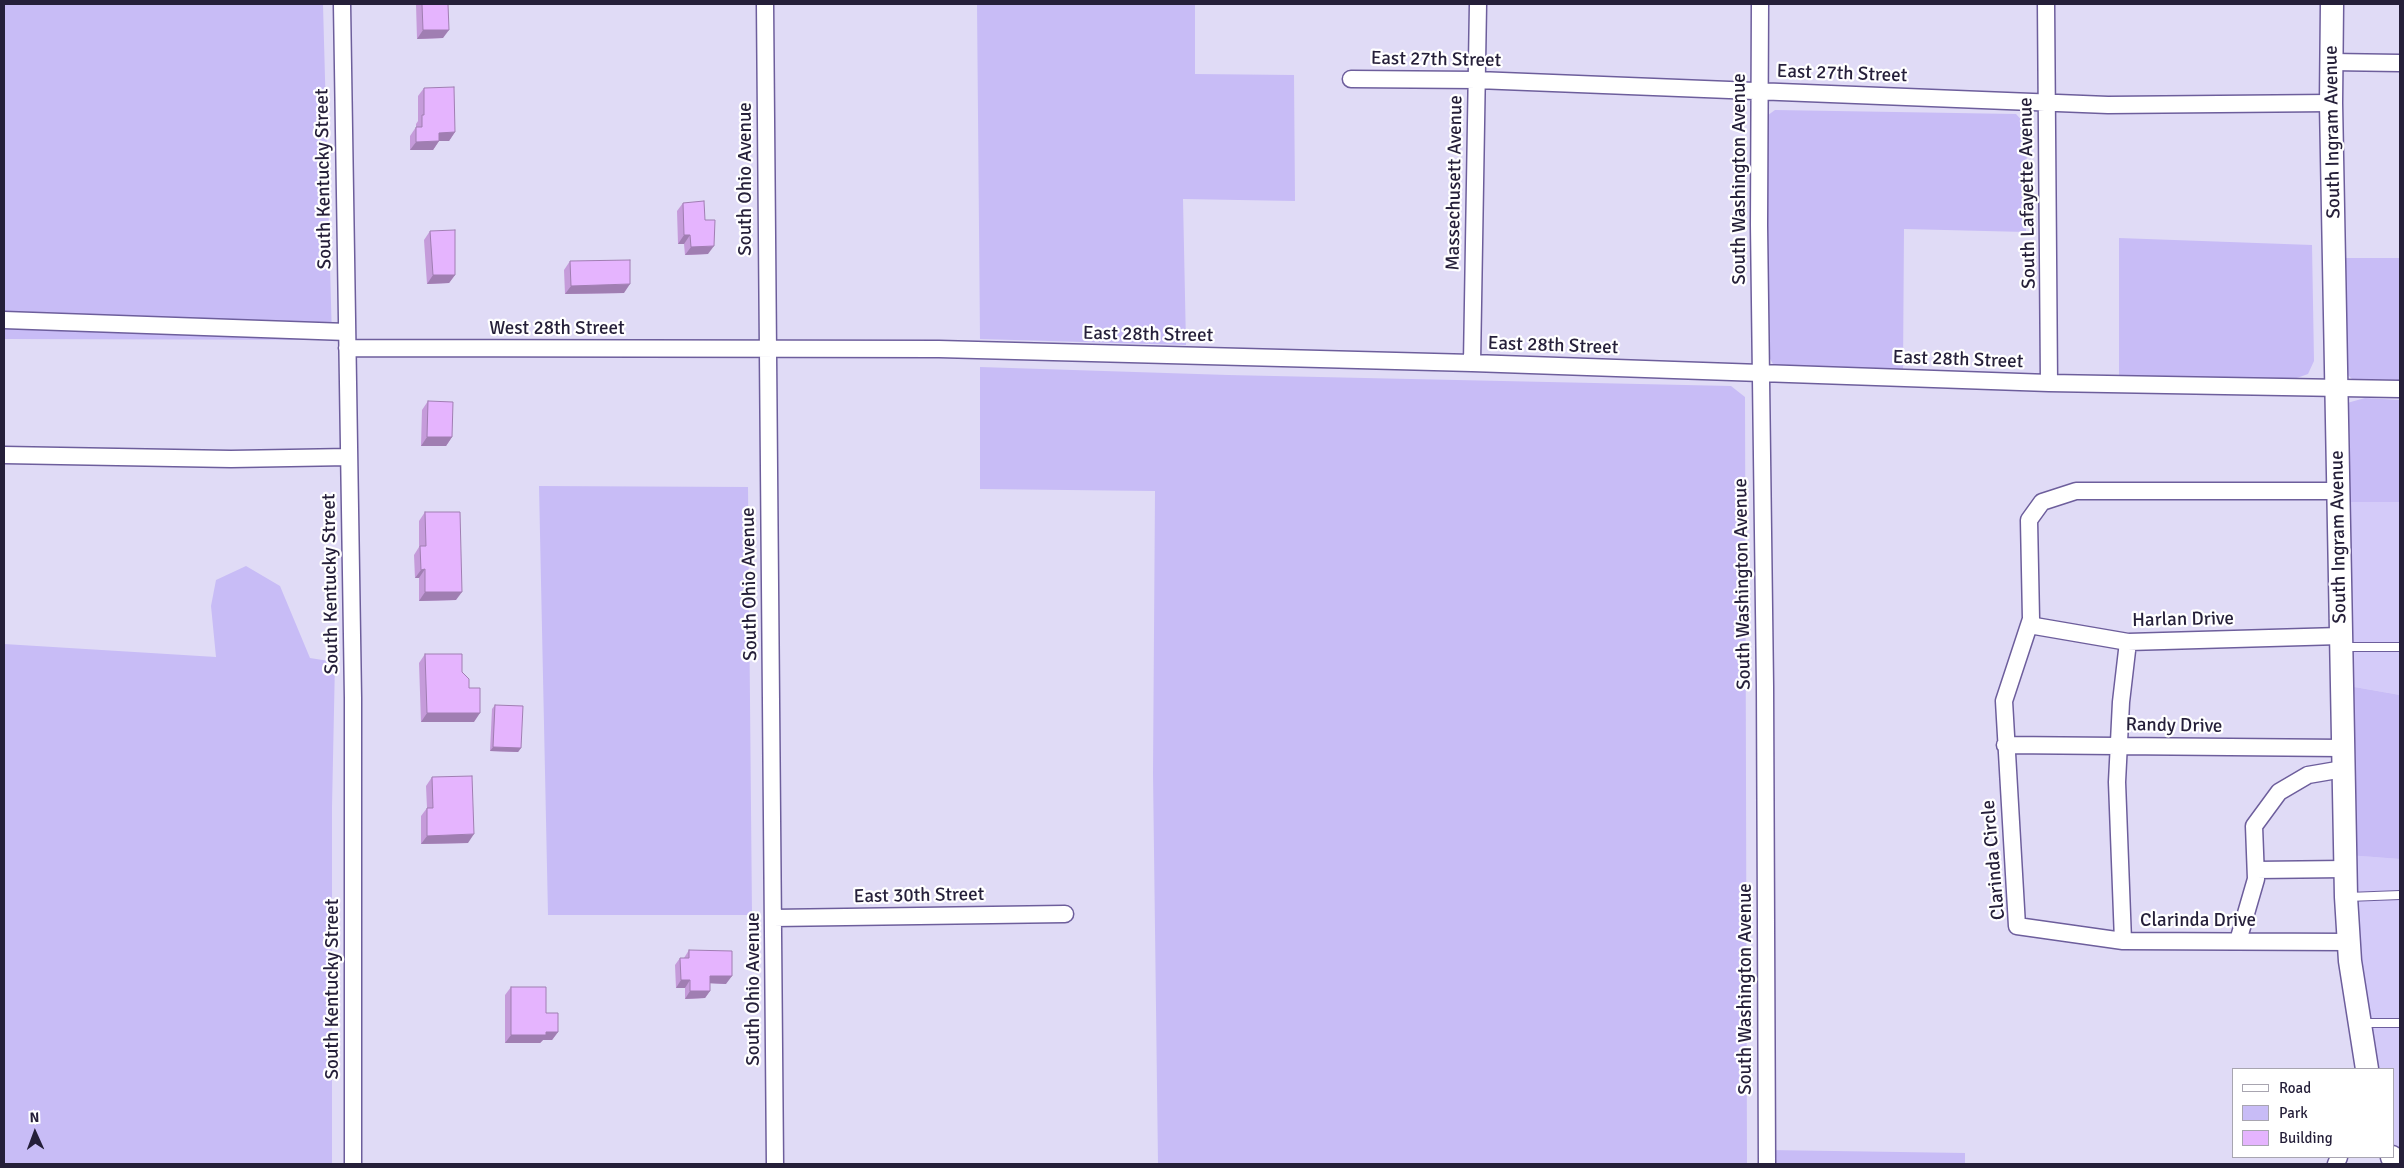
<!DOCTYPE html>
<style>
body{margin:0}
#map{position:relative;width:2404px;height:1168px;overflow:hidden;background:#e0dbf6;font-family:Signika,sans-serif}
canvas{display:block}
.frame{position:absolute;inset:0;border:5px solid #251f39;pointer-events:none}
.legend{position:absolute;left:2232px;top:1068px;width:162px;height:90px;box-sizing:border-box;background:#fff;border:1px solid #a8a5b0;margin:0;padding:6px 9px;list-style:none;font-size:15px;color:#251f39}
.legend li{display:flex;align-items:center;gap:10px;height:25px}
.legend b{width:25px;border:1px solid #a8a5b0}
.north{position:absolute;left:10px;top:1108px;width:50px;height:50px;-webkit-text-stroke:4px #fff;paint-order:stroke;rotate:358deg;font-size:14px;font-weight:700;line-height:20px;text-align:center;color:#251f39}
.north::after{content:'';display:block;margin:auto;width:18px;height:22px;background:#251f39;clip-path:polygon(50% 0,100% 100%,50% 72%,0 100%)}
</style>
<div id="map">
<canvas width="2404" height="1168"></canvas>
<div class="frame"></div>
<ul class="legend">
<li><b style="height:6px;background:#fff"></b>Road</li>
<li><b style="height:14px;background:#c8bcf6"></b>Park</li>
<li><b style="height:14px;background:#e5b4fe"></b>Building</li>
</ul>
<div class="north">N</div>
</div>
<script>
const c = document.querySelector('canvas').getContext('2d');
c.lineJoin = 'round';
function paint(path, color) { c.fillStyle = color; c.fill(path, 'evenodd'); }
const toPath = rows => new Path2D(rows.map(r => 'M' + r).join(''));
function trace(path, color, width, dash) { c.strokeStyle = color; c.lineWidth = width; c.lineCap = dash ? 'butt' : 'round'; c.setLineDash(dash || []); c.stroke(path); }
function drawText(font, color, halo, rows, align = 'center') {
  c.font = font + ' Signika,sans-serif'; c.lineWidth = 4.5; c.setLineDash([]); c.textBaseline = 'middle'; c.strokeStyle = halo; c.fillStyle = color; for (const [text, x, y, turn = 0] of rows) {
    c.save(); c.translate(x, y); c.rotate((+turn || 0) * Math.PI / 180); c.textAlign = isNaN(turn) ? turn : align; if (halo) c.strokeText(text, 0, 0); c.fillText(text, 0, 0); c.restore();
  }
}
const built = toPath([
 [2343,502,2400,502,2400,695,2343,685],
 [2347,855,2400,859,2400,1164,2393,1152,2393,1069,2370,1069]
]);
const green = toPath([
 [4,4,323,4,332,340,4,339],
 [977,4,1195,4,1195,74,1294,75,1295,201,1183,199,1186,345,980,339],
 [1775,110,2016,114,2027,126,2026,232,1904,229,1903,370,1774,366,1767,353,1764,118],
 [2119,238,2312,245,2314,361,2308,374,2294,379,2119,376],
 [2338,258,2400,258,2400,380,2352,379,2339,366],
 [980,367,1228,375,1731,386,1745,397,1747,1164,1158,1164,1153,773,1155,491,980,489],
 [2365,398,2400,400,2400,502,2343,502,2347,403],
 [539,486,748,487,752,915,548,915],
 [246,566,280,586,310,658,335,662,332,807,332,1164,4,1164,4,644,216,657,211,606,216,580],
 [2343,685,2400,695,2400,859,2347,855],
 [1768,1150,1965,1153,1965,1164,1768,1164]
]);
const lane = toPath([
 [2342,647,2400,647],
 [2348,897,2400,895],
 [2362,1023,2400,1023]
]);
const street = toPath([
 [342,4,353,698,353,1164],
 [765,4,775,1164],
 [1760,4,1759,225,1765,686,1767,1164],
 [2046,4,2049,383],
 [2331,62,2400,63],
 [1351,79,1477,80,2108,105,2331,103],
 [4,320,347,332],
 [347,348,939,349,1472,363,2049,383,2400,389],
 [1472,363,1478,4],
 [4,455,231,459,349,457],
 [2338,491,2076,491,2042,502,2029,520,2031,619,2004,701,2017,926,2123,941,2349,942],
 [2029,625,2128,642,2340,636],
 [2005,745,2342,748],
 [2256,870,2345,869],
 [773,918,1065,914],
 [2123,941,2117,782,2121,702,2128,642],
 [2238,941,2256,879,2254,826,2279,792,2308,775,2343,769],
 [2336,1164,2339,1157]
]);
const secondary = toPath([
 [2332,4,2331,103,2346,897,2350,961,2367,1069],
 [2392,1157,2395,1164]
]);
const wall = toPath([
 [416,4,448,4,443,38,417,39],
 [424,88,455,132,449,141,439,141,433,150,410,150,410,136,416,127,416,124,418,121,418,96],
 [683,203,705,220,708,254,685,255,684,244,678,244,677,211],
 [430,231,455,275,449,283,427,284,424,240],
 [570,261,624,293,565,294,564,270],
 [428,401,452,437,446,446,421,446,422,410],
 [425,512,456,600,419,601,419,578,415,578,414,555,419,547,419,521],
 [425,654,462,672,469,688,474,722,421,722,419,663],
 [495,705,521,748,518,752,490,751,492,709],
 [432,777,468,843,421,844,421,816,427,808,426,786],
 [689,950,726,984,710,983,710,991,705,998,685,999,685,988,676,988,675,965,680,958,684,958],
 [511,987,546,1013,558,1032,552,1040,543,1040,540,1043,505,1043,505,995]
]);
const shadedWall = toPath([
 [423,30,449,30,443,38,417,39],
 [455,132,449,141,433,141,439,133],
 [439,141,433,150,410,150,416,142],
 [684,235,690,235,684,244,678,244],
 [714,246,708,254,685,255,691,247],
 [433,275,455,275,449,283,427,284],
 [630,284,624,293,565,294,571,286],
 [427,437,452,437,446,446,421,446],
 [425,569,419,578,415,578,421,570],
 [425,592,462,592,456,600,419,601],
 [427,713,480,713,474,722,421,722],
 [493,747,521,748,518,752,490,751],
 [474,834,468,843,421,844,427,836],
 [710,976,732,976,726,984,704,983],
 [681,980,690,980,685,988,676,988],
 [690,991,710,991,705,998,685,999],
 [546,1032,558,1032,552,1040,543,1040,540,1043,505,1043,511,1035]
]);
const building = toPath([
 [422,4,448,4,449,30,423,30,422,4],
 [454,87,455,132,439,133,439,141,416,142,416,127,422,127,422,115,424,115,424,88,454,87],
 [704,201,705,220,715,220,714,246,691,247,690,235,684,235,683,203,704,201],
 [455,230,455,275,433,275,430,231,455,230],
 [630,260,630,284,571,286,570,261,630,260],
 [428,401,453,402,452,437,427,437,428,401],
 [425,512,460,512,462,592,425,592,425,569,421,570,420,546,426,546,425,512],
 [425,654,462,654,462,672,469,679,469,688,480,688,480,713,427,713,425,654],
 [495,705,523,706,521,748,493,747,495,705],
 [472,776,474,834,427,836,427,808,433,808,432,777,472,776],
 [689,950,732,951,732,976,710,976,710,991,690,991,690,980,681,980,680,958,689,958,689,950],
 [511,987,546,987,546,1013,558,1013,558,1032,546,1032,546,1035,511,1035,511,987]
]);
const streetNames = [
 ["East 27th Street",1436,60,1],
 ["East 27th Street",1842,74,2],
 ["South Ingram Avenue",2333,132,-91],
 ["South Kentucky Street",324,179,-91],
 ["South Ohio Avenue",746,179,-90],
 ["South Washington Avenue",1740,179,-90],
 ["Massechusett Avenue",1455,183,-89],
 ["South Lafayette Avenue",2028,193,-91],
 ["West 28th Street",557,329],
 ["East 28th Street",1148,335,1],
 ["East 28th Street",1553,346,2],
 ["East 28th Street",1958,360,2],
 ["South Ingram Avenue",2339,537,-91],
 ["South Kentucky Street",331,584,-91],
 ["South Ohio Avenue",750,584,-91],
 ["South Washington Avenue",1743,584,-91],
 ["Harlan Drive",2183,620,-1],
 ["Randy Drive",2174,726,1],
 ["Clarinda Circle",1994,860,-95],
 ["East 30th Street",919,896,-1],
 ["Clarinda Drive",2198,921],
 ["South Kentucky Street",333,989,-90],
 ["South Ohio Avenue",754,989,-90],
 ["South Washington Avenue",1746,989,-90]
];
paint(built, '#d4cbf9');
paint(green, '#c8bcf6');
trace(lane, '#6d5e9c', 10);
trace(street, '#6d5e9c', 19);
trace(secondary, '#6d5e9c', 25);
trace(lane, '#fff', 8);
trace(street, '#fff', 16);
trace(secondary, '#fff', 22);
paint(wall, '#c59bda');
paint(shadedWall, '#a07eb2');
paint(building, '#e5b4fe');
trace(building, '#a07eb2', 1);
drawText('19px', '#251f39', '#fff', streetNames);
</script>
